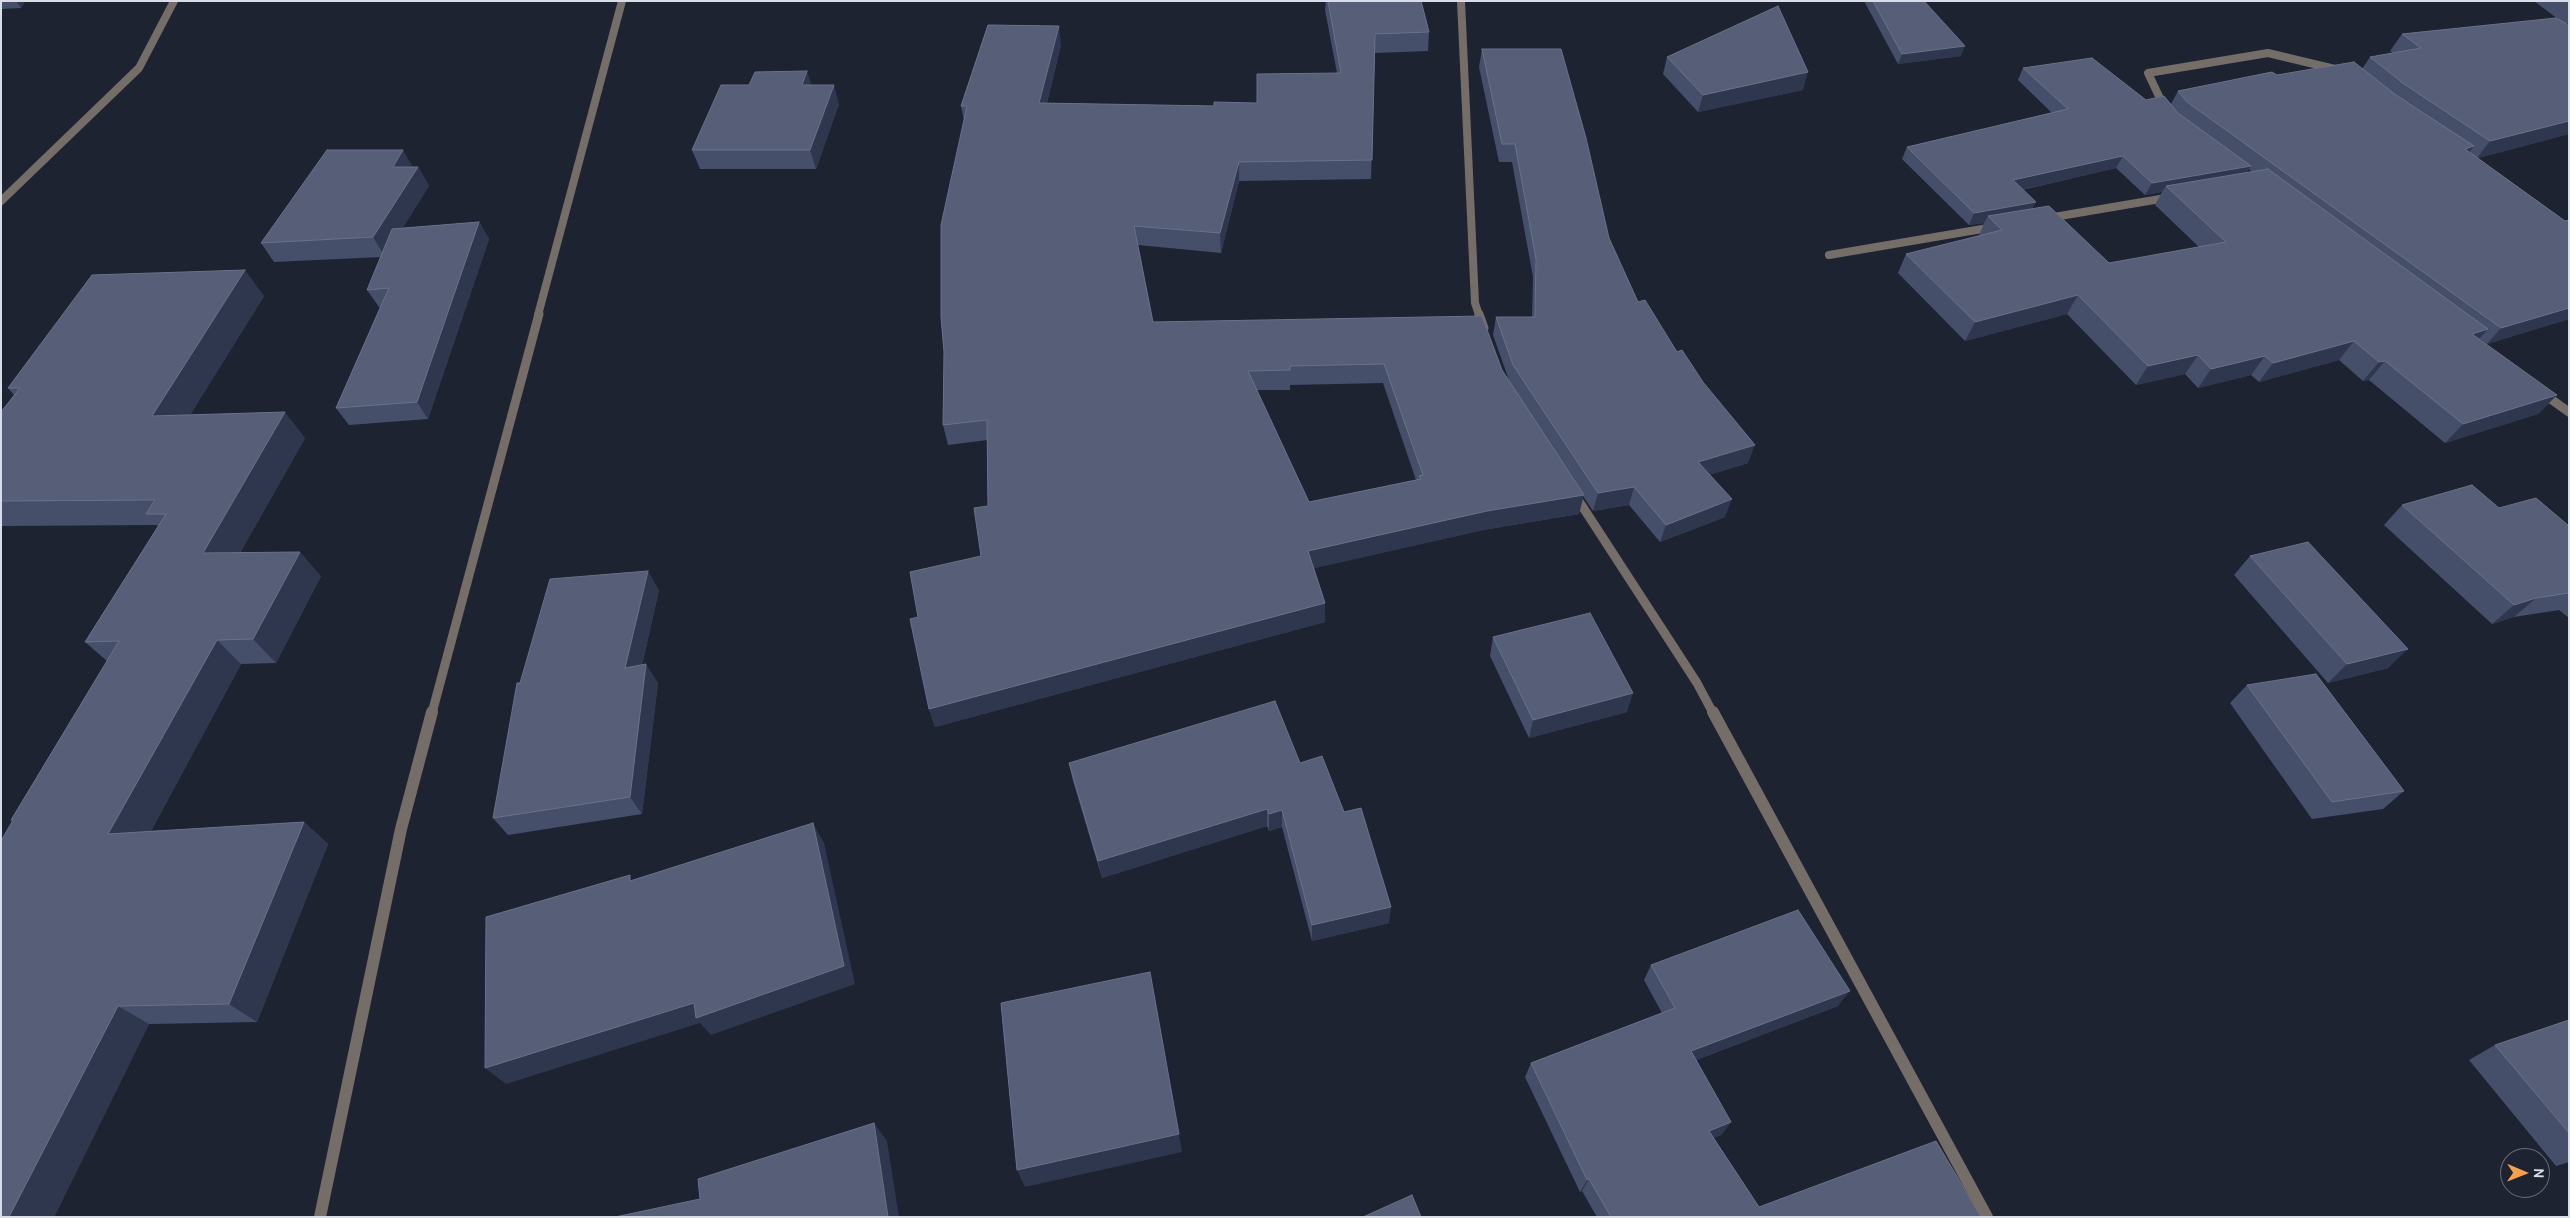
<!DOCTYPE html>
<style>
body{margin:0}
#map{position:relative;width:2570px;height:1218px;overflow:hidden;background:#1e2332;font-family:Cabin,sans-serif}
canvas{display:block}
.frame{position:absolute;inset:0;border:2px solid #d9dde7;pointer-events:none}
.north{position:absolute;left:2500px;top:1148px;width:50px;height:50px;box-sizing:border-box;background:#1e2332;border:1px solid #696d7a;border-radius:50%;rotate:91deg;font-size:14px;font-weight:700;line-height:20px;text-align:center;color:#d9dde7}
.north::after{content:'';display:block;margin:auto;width:18px;height:22px;background:#f9a04d;clip-path:polygon(50% 0,100% 100%,50% 72%,0 100%)}
</style>
<div id="map">
<canvas width="2570" height="1218"></canvas>
<div class="frame"></div>
<div class="north">N</div>
</div>
<script>
const c = document.querySelector('canvas').getContext('2d');
c.lineJoin = 'round';
const toPath = rows => new Path2D(rows.map(r => 'M' + r).join(''));
function trace(path, color, width, dash) { c.strokeStyle = color; c.lineWidth = width; c.lineCap = dash ? 'butt' : 'round'; c.setLineDash(dash || []); c.stroke(path); }
function paint(path, color) { c.fillStyle = color; c.fill(path, 'evenodd'); }
const streetFar2 = toPath([
 [1461,1,1475,303,1479,315],
 [2165,109,2148,73,2268,53,2339,70],
 [1,201,139,68,174,1],
 [2048,218,2172,197],
 [1829,255,1994,227],
 [538,315,622,1]
]);
const streetFar1 = toPath([
 [1479,314,1484,328],
 [2541,392,2569,412],
 [1575,495,1697,683,1713,713],
 [432,713,539,314]
]);
const street = toPath([
 [1713,712,1987,1217],
 [320,1217,401,829,432,712]
]);
const wall = toPath([
 [1,1,25,1,21,8,1,9],
 [1326,1,1421,1,1429,32,1428,51,1375,53,1371,179,1239,181,1221,253,1138,245,1153,322,1502,370,1510,383,1493,335,1496,317,1532,317,1533,277,1512,162,1499,162,1479,67,1482,49,1609,238,1638,302,1677,352,1748,463,1709,475,1725,517,1660,542,1629,505,1593,511,1583,496,1579,514,1483,530,1314,568,1325,603,1325,622,935,727,929,709,918,617,981,556,988,506,987,440,948,445,943,425,964,120,961,106,1061,45,1047,103,1214,106,1257,103,1337,73,1325,10],
 [1383,383,1416,480,1309,502,1256,390,1290,390,1290,385],
 [1864,1,1924,1,1961,56,1898,64],
 [2534,1,2569,1,2569,23,2564,23,2569,25,2569,134,2478,158,2565,221,2569,220,2569,319,2487,344,2480,339,2479,339,2557,395,2538,414,2445,443,2369,380,2363,381,2339,360,2259,382,2251,375,2198,388,2185,374,2136,385,2067,314,1965,341,1898,273,1906,254,1979,236,1984,223,1969,225,1902,159,1907,147,2052,113,2018,80,2023,68,2146,100,2171,104,2178,91,2277,75,2362,69,2370,57,2393,53,2390,51,2402,34,2558,19],
 [2116,168,2145,195,2162,192,2155,205,2199,247,2109,263,2033,208,2022,190],
 [2249,169,2252,172,2247,172],
 [1667,57,1803,90,1698,112,1663,74],
 [811,85,839,104,816,169,700,169,692,150],
 [413,167,418,167,429,186,402,228,479,222,489,239,428,419,349,425,336,408,380,307,379,307,367,290,381,257,274,262,261,243],
 [264,296,190,415,305,438,240,553,321,576,276,663,241,664,151,831,304,822,328,844,257,1022,149,1024,54,1217,13,821,11,820,107,661,85,642,158,526,156,525,1,526,1,412,14,395,8,388],
 [2402,505,2499,508,2569,526,2569,618,2559,610,2514,617,2492,624,2384,525],
 [2250,556,2388,668,2328,683,2234,575],
 [659,590,642,665,658,683,642,814,508,835,493,818,520,683],
 [1493,637,1627,712,1529,738,1490,656],
 [2247,685,2404,791,2383,809,2312,819,2230,703],
 [1069,763,1300,763,1389,923,1312,941,1282,827,1269,831,1267,826,1102,878,1073,781],
 [1651,965,1838,1006,1696,1060,1731,1122,1721,1135,1713,1138,1759,1207,1981,1217,1597,1217,1582,1191,1580,1192,1525,1077,1531,1063,1662,1013,1644,980],
 [2569,1020,2569,1162,2556,1166,2469,1060,2495,1045]
]);
const shadedWall = toPath([
 [16,1,25,1,21,8],
 [1059,26,1061,45,1042,122,1039,103],
 [1965,46,1961,56,1898,64,1902,54],
 [807,71,813,90,802,85],
 [1808,72,1803,90,1698,112,1703,95],
 [834,85,839,104,816,169,810,150],
 [2569,121,2569,134,2477,158,2490,141],
 [2474,146,2462,162,2465,149],
 [403,150,414,169,393,167],
 [2123,156,2116,168,2007,193,2013,180],
 [1239,162,1239,181,1221,253,1220,233],
 [2251,166,2243,179,2166,186,2162,192,2145,195,2152,183],
 [418,167,429,186,385,257,373,237],
 [2036,202,2029,215,1988,216,1984,223,1969,225,1974,213],
 [479,222,489,239,428,419,417,402],
 [245,270,264,296,174,441,152,416],
 [2078,295,2067,314,1965,341,1975,322],
 [2569,308,2569,319,2487,344,2501,328],
 [2488,329,2471,348,2472,334],
 [2354,341,2339,360,2259,382,2273,363],
 [2198,355,2185,374,2136,385,2148,366],
 [2265,356,2251,375,2198,388,2211,369],
 [2385,361,2369,380,2363,381,2379,362],
 [2557,395,2538,414,2445,443,2463,424],
 [285,412,305,438,226,578,203,553],
 [1755,445,1748,463,1692,480,1698,462],
 [1634,487,1629,505,1593,511,1598,493],
 [1584,495,1579,514,1483,530,1307,570,1308,551,1487,511],
 [1732,499,1725,517,1660,542,1666,525],
 [300,552,321,576,276,663,253,639],
 [648,571,659,590,637,686,625,668],
 [2536,598,2514,617,2492,624,2514,605],
 [1325,603,1325,622,935,727,929,709],
 [217,640,241,664,138,855,108,834],
 [2408,649,2388,668,2328,683,2347,664],
 [646,664,658,683,642,814,630,797],
 [1633,693,1627,712,1529,738,1533,720],
 [1267,809,1267,826,1102,878,1098,861],
 [1282,810,1282,827,1269,831,1269,814],
 [304,822,328,844,257,1022,229,1004],
 [813,823,824,843,855,984,711,1035,700,1023,506,1084,485,1068],
 [1391,907,1389,923,1312,941,1312,925],
 [1150,972,1182,1152,1025,1187,1017,1170],
 [1850,991,1838,1006,1682,1065,1691,1051],
 [118,1006,149,1024,54,1217,9,1217],
 [1731,1122,1721,1135,1699,1144,1709,1131],
 [874,1123,887,1141,899,1217,888,1217],
 [1589,1179,1582,1191,1580,1192,1587,1180]
]);
const building = toPath([
 [1328,1,1421,1,1429,32,1375,34,1372,160,1239,162,1220,233,1134,226,1153,322,1482,316,1502,370,1584,495,1487,511,1308,551,1325,603,929,709,910,619,918,617,910,572,981,556,974,508,988,506,987,420,943,425,944,352,941,317,941,225,967,106,961,106,988,25,1059,26,1039,103,1214,106,1214,102,1257,103,1257,74,1341,73,1328,1],
 [1384,364,1423,475,1419,476,1421,479,1309,502,1248,371,1290,370,1290,366,1384,364],
 [1873,1,1924,1,1965,46,1902,54,1873,1],
 [1778,6,1808,72,1703,95,1667,57,1778,6],
 [2556,18,2569,25,2569,121,2490,141,2404,84,2370,57,2421,48,2402,34,2556,18],
 [1482,49,1561,49,1586,138,1609,238,1638,302,1645,300,1677,352,1682,350,1703,382,1755,445,1698,462,1732,499,1666,525,1634,487,1598,493,1513,365,1496,317,1535,317,1536,259,1515,144,1502,144,1482,49],
 [2092,58,2146,100,2164,96,2178,113,2251,166,2152,183,2123,156,2013,180,2036,202,1974,213,1907,147,2068,109,2023,68,2092,58],
 [2354,62,2396,95,2474,146,2465,149,2565,221,2569,220,2569,308,2501,328,2187,102,2178,91,2272,72,2277,75,2354,62],
 [807,71,802,85,834,85,810,150,692,150,721,85,749,85,755,72,807,71],
 [327,150,403,150,393,167,418,167,373,237,261,243,327,150],
 [2268,169,2488,329,2472,334,2557,395,2463,424,2385,361,2379,362,2354,341,2273,363,2265,356,2211,369,2198,355,2148,366,2078,295,1975,322,1906,254,2002,230,1988,216,2049,206,2109,263,2226,242,2166,186,2268,169],
 [479,222,417,402,336,408,389,288,367,290,392,229,479,222],
 [245,270,152,416,285,412,203,553,300,552,253,639,217,640,108,834,304,822,229,1004,118,1006,9,1217,1,1217,1,841,13,820,11,820,119,641,85,642,166,514,146,514,155,500,1,501,1,412,20,388,8,388,92,275,245,270],
 [2472,485,2499,508,2536,498,2569,526,2569,593,2536,598,2514,605,2402,505,2472,485],
 [2308,542,2408,649,2347,664,2250,556,2308,542],
 [648,571,625,668,646,664,630,797,493,818,517,683,520,683,550,579,648,571],
 [1590,613,1633,693,1533,720,1493,637,1590,613],
 [2316,674,2404,791,2332,802,2247,685,2316,674],
 [1275,701,1300,763,1322,756,1344,812,1361,808,1391,907,1312,925,1282,810,1269,814,1267,809,1098,861,1069,763,1275,701],
 [813,823,844,966,696,1018,694,1003,485,1068,486,917,630,875,630,881,813,823],
 [1798,910,1850,991,1691,1051,1731,1122,1709,1131,1759,1207,1936,1141,1981,1217,1611,1217,1589,1179,1587,1180,1531,1063,1675,1008,1651,965,1798,910],
 [1150,972,1179,1134,1017,1170,1001,1003,1150,972],
 [2569,1020,2569,1133,2495,1045,2569,1020],
 [874,1123,888,1217,615,1217,700,1199,698,1179,874,1123],
 [1412,1195,1421,1217,1363,1217,1412,1195]
]);
trace(streetFar2, '#756e68', 8);
trace(streetFar1, '#756e68', 9);
trace(street, '#756e68', 12);
paint(wall, '#464f6a');
paint(shadedWall, '#2f374e');
paint(building, '#565e78');
trace(building, '#6a7289', 1);
</script>
